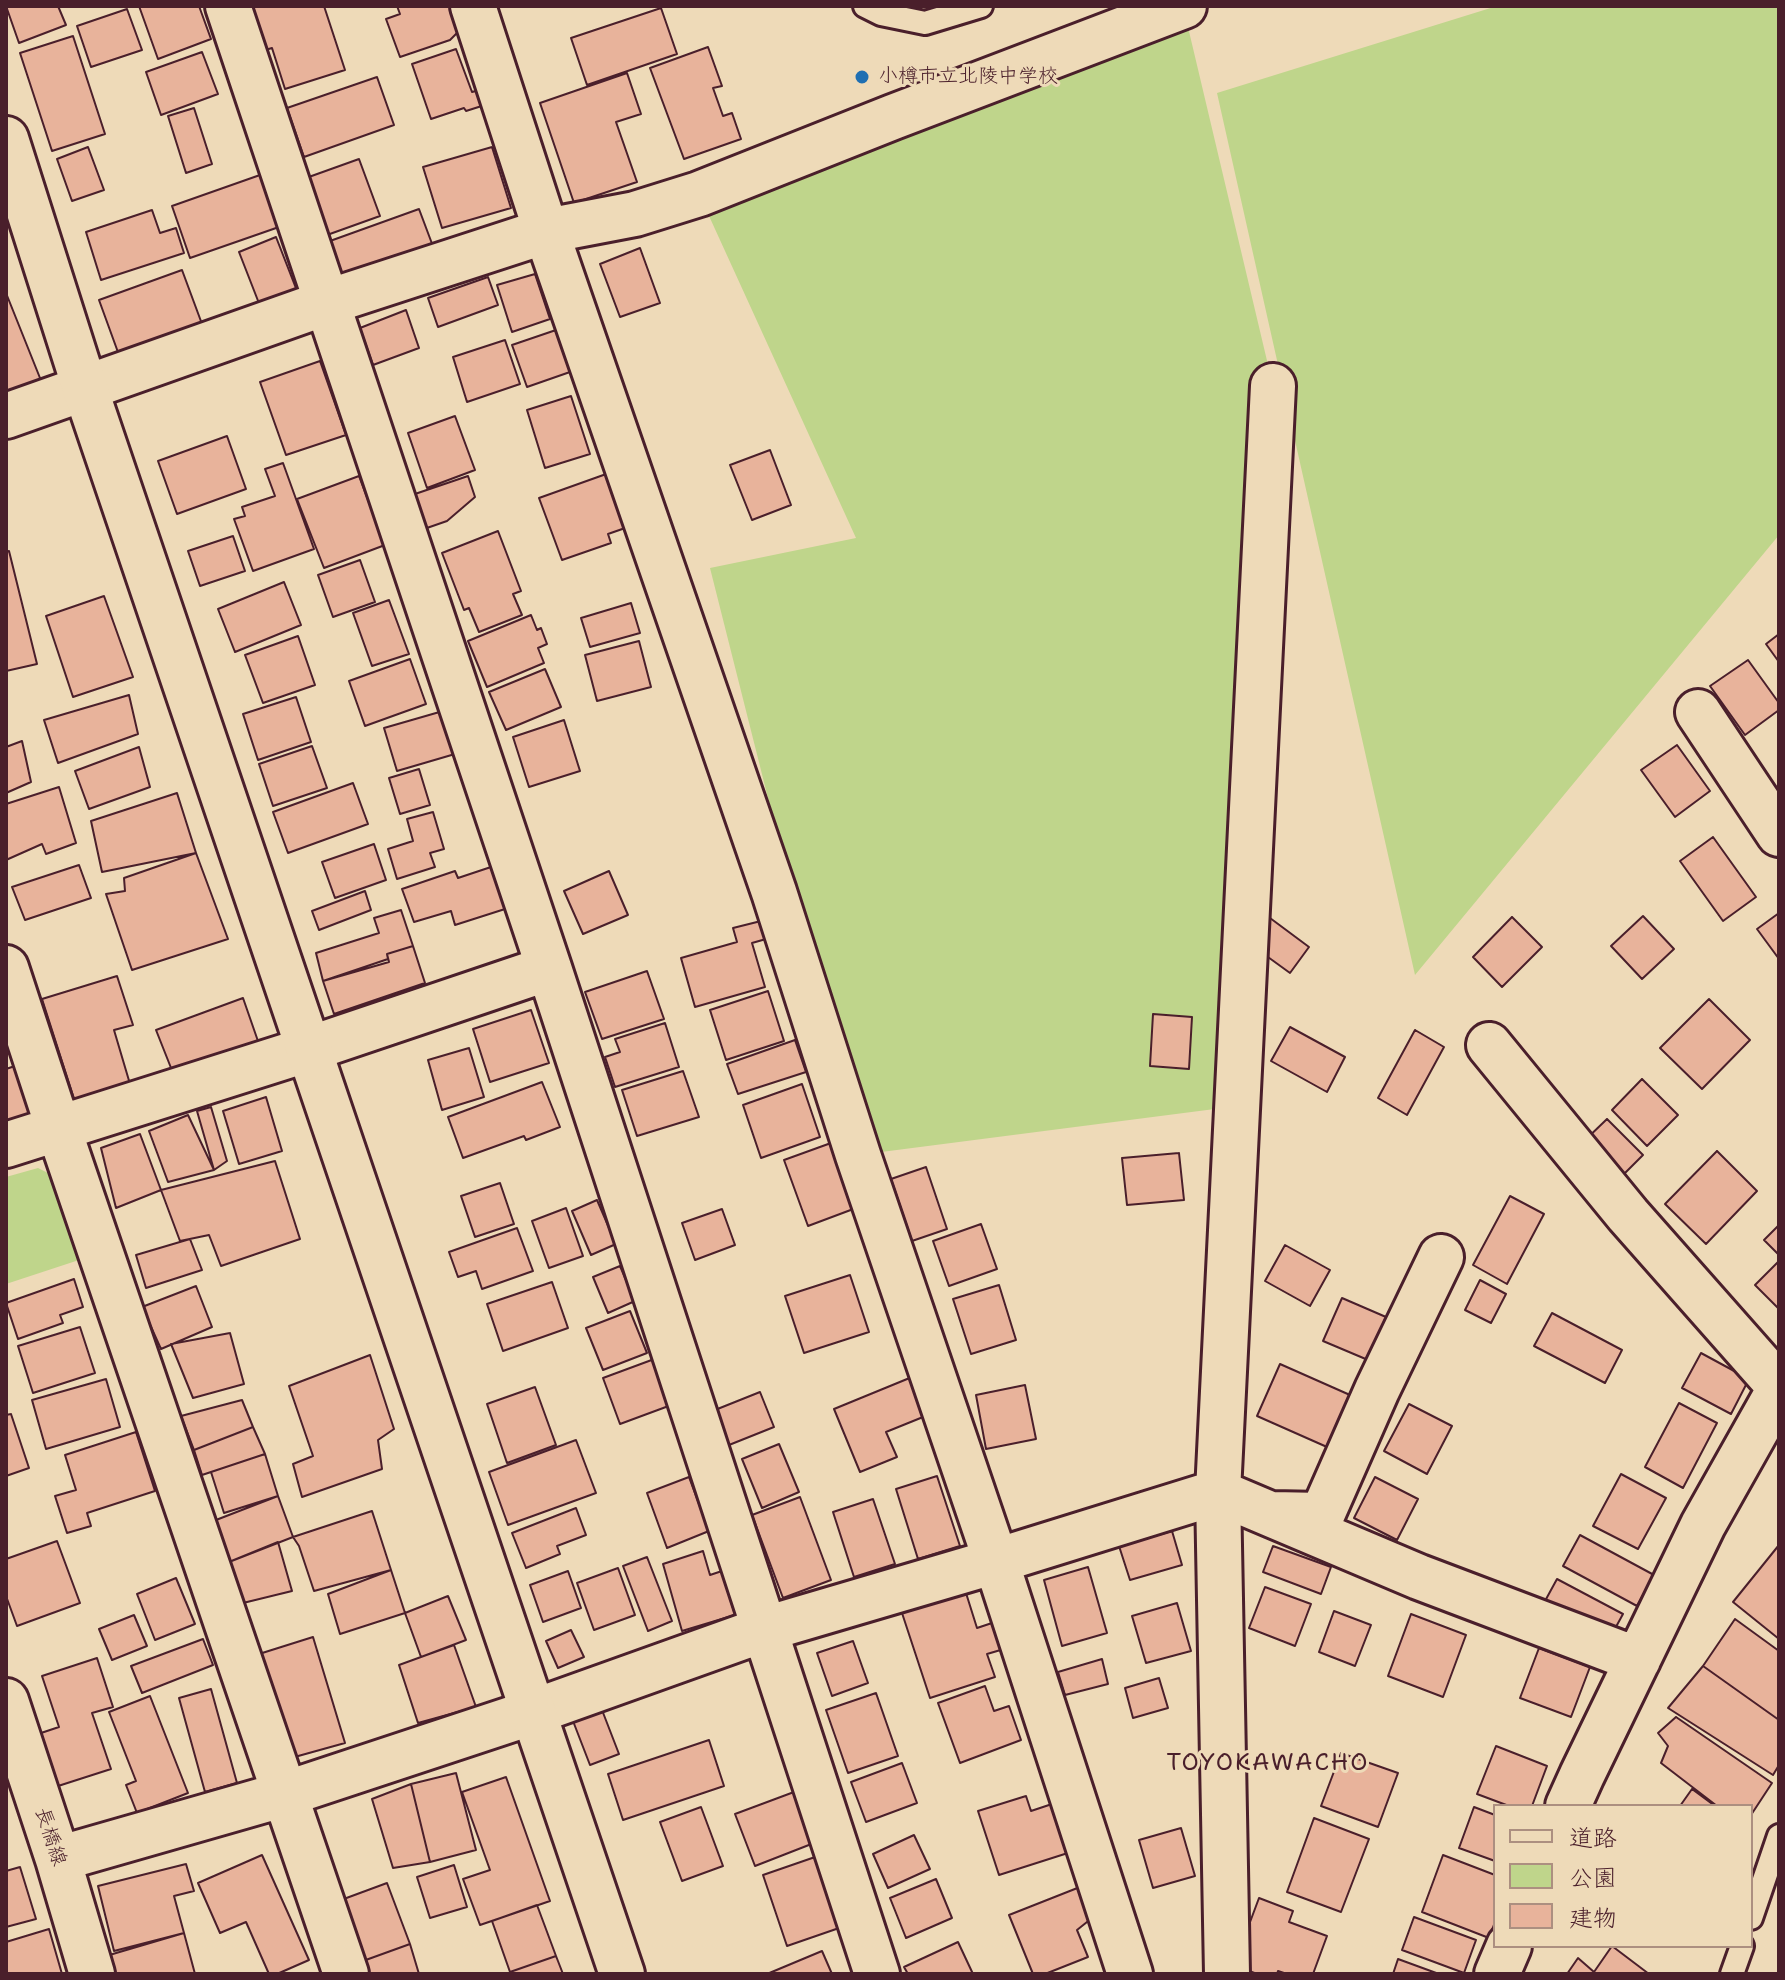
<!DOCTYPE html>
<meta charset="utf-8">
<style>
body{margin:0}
#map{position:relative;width:1785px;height:1980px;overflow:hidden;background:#eedab8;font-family:"Shantell Sans","Klee One",sans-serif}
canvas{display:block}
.frame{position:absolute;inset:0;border:8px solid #4a1f2b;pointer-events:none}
.legend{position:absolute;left:1493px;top:1804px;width:260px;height:144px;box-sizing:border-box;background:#eedab8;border:2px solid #ac8f80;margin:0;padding:10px 14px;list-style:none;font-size:24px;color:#4a1f2b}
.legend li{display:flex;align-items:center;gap:16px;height:40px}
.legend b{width:40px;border:2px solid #ac8f80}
</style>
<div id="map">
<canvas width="1785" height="1980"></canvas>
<div class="frame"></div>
<ul class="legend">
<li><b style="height:10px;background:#eedab8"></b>道路</li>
<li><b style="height:22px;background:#bfd58b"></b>公園</li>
<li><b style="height:22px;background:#e8b39b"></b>建物</li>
</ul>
</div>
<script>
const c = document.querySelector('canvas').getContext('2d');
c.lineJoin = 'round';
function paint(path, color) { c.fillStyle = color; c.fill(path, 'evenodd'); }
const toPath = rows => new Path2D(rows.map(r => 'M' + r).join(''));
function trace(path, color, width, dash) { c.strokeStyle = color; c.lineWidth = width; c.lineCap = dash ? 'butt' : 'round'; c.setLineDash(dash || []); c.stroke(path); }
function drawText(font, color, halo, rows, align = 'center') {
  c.font = font + ' "Shantell Sans","Klee One",sans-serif'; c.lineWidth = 6; c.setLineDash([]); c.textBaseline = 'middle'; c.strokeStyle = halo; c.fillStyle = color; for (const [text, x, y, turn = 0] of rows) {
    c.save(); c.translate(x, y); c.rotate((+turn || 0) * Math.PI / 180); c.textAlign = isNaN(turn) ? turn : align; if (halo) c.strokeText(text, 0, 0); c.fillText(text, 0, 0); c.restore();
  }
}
const green = toPath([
 [1183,6,1273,386,1238,1106,858,1155,710,568,856,538,699,194],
 [1497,6,1779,6,1779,535,1415,975,1217,93],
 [38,1168,50,1174,79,1260,6,1284,6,1177]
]);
const building = toPath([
 [6,6,58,6,66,25,19,43,6,6],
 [139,6,199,6,211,39,158,59,139,6],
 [248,6,324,6,345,70,285,89,272,48,262,51,248,6],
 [397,6,452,6,461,29,450,40,400,57,386,19,400,14,397,6],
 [661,8,677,54,587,85,571,38,661,8],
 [127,9,142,50,91,67,77,26,127,9],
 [73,36,105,134,52,151,20,53,73,36],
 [708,47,722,86,713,88,723,116,732,113,741,139,684,159,650,68,708,47],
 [456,49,472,92,483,89,488,104,466,111,464,108,431,119,412,64,456,49],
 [202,52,218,94,161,115,146,72,202,52],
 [627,73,641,114,616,122,637,182,574,203,540,103,627,73],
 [377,77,394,125,304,157,287,108,377,77],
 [194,108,212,164,186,173,168,116,194,108],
 [88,147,104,190,72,201,57,159,88,147],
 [492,147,511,208,442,228,423,167,492,147],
 [359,159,380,216,327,235,306,178,359,159],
 [260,175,279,227,190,258,172,206,260,175],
 [419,209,434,249,345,282,330,241,419,209],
 [152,210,160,233,176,228,184,253,101,280,86,232,152,210],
 [276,237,299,296,262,311,239,252,276,237],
 [640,248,660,303,620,317,600,264,640,248],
 [182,270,202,324,119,355,99,300,182,270],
 [535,274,550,319,512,332,497,285,535,274],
 [488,277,498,305,438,327,428,298,488,277],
 [6,293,42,383,6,398,6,293],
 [406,310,419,348,373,365,360,328,406,310],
 [556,330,570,372,527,387,512,345,556,330],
 [505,340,520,384,467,402,453,357,505,340],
 [320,361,346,435,286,455,260,382,320,361],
 [571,396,590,454,545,468,527,410,571,396],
 [455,416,475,470,427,488,408,433,455,416],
 [227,436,246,489,177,514,158,461,227,436],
 [770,450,791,505,752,520,730,465,770,450],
 [283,463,314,549,253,571,234,519,245,516,242,507,275,496,265,469,283,463],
 [609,473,628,527,608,534,611,543,562,560,539,498,609,473],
 [359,476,385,545,324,568,297,499,359,476],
 [468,476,475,497,447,521,424,529,412,495,468,476],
 [498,531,521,591,513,594,522,615,479,632,469,608,464,610,442,553,498,531],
 [233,536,245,571,200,586,188,551,233,536],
 [9,551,37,664,6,671,6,552,9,551],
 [360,560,375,602,333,617,318,575,360,560],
 [284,582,301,625,235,652,218,609,284,582],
 [104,596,133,677,73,697,46,616,104,596],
 [389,600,409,654,372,666,353,613,389,600],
 [631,603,640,633,590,647,581,618,631,603],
 [531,615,537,630,541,628,547,644,538,648,544,663,487,687,468,641,531,615],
 [1779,634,1779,662,1766,644,1779,634],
 [298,636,315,685,263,703,245,655,298,636],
 [639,641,651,687,597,701,585,655,639,641],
 [410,659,426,704,365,726,349,681,410,659],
 [1748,660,1779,703,1779,710,1745,735,1710,686,1748,660],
 [545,669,561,707,506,730,489,692,545,669],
 [129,695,138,734,58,763,44,720,129,695],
 [296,697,311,742,258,760,243,714,296,697],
 [443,711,455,754,397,771,384,728,443,711],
 [564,720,580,771,529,787,513,737,564,720],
 [22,741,31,782,6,793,6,747,22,741],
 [1677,745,1710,791,1675,817,1641,770,1677,745],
 [312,746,327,788,273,806,259,764,312,746],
 [139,747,150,787,89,809,75,771,139,747],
 [419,769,430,805,400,814,389,778,419,769],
 [353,783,368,824,288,853,273,812,353,783],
 [59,787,76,843,46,854,42,844,6,860,6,804,59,787],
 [177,793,196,853,102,872,91,821,177,793],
 [433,812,444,849,430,853,435,867,397,879,388,849,413,841,407,819,433,812],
 [1713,837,1756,897,1723,921,1680,861,1713,837],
 [374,844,386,880,335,898,322,862,374,844],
 [196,853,228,939,132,970,106,894,125,891,124,878,196,853],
 [79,865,91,898,25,920,12,887,79,865],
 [491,867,505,909,455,925,451,911,414,922,402,889,455,871,458,878,491,867],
 [609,871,628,915,583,934,564,891,609,871],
 [365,891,371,910,319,930,312,911,365,891],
 [401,910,413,946,387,954,389,962,323,981,316,953,379,933,374,918,401,910],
 [1779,913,1779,959,1757,929,1779,913],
 [1643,916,1674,949,1642,979,1611,946,1643,916],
 [1512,917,1542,947,1502,987,1473,957,1512,917],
 [1270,918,1309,947,1290,973,1250,944,1270,918],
 [761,921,766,939,752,943,765,987,695,1007,681,958,737,942,733,928,761,921],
 [413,946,425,983,334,1014,323,981,388,959,387,954,413,946],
 [647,971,664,1019,602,1039,585,992,647,971],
 [117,976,133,1025,114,1030,130,1084,75,1102,42,999,117,976],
 [768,991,784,1041,726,1060,710,1010,768,991],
 [243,998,259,1044,175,1078,156,1030,243,998],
 [1709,999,1750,1040,1702,1089,1660,1048,1709,999],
 [531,1010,549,1063,490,1082,473,1029,531,1010],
 [1153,1014,1192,1017,1189,1069,1150,1066,1153,1014],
 [665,1023,679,1067,615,1087,605,1057,620,1052,615,1039,665,1023],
 [1290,1027,1345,1057,1327,1092,1271,1061,1290,1027],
 [1415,1030,1444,1047,1407,1115,1378,1098,1415,1030],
 [795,1040,806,1072,738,1094,727,1064,795,1040],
 [469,1048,484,1097,442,1110,428,1060,469,1048],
 [18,1065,39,1112,6,1121,6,1069,18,1065],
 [683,1071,699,1117,637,1136,622,1090,683,1071],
 [1642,1079,1678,1115,1647,1146,1612,1110,1642,1079],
 [542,1082,560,1127,526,1140,524,1136,463,1158,448,1117,542,1082],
 [802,1084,820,1137,761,1158,743,1105,802,1084],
 [266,1097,282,1151,239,1164,223,1111,266,1097],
 [211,1107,227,1161,214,1170,197,1111,211,1107],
 [188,1115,214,1170,168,1182,149,1131,188,1115],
 [1607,1119,1643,1155,1616,1182,1579,1146,1607,1119],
 [140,1134,161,1190,116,1208,101,1148,140,1134],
 [831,1143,856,1208,808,1226,784,1160,831,1143],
 [1717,1151,1757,1191,1706,1244,1665,1204,1717,1151],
 [1179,1153,1184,1200,1127,1205,1122,1158,1179,1153],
 [275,1161,300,1239,221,1266,209,1235,180,1241,161,1190,275,1161],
 [926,1167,947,1229,912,1241,891,1179,926,1167],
 [500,1183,514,1224,475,1237,461,1196,500,1183],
 [1510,1196,1544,1214,1507,1284,1473,1265,1510,1196],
 [597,1200,616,1244,591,1255,572,1211,597,1200],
 [566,1208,583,1256,549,1268,532,1221,566,1208],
 [722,1209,735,1245,695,1260,682,1223,722,1209],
 [981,1224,997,1269,949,1286,933,1241,981,1224],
 [1779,1225,1779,1255,1764,1240,1779,1225],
 [517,1228,533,1271,482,1289,476,1271,458,1277,449,1252,517,1228],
 [190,1239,202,1270,146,1288,136,1255,190,1239],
 [1285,1245,1330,1270,1310,1306,1265,1281,1285,1245],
 [1779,1261,1779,1309,1755,1285,1779,1261],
 [620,1266,635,1301,608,1313,593,1277,620,1266],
 [850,1275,869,1332,804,1353,785,1296,850,1275],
 [74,1279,83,1307,60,1315,63,1323,18,1339,6,1303,74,1279],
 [1480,1280,1506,1294,1491,1323,1465,1310,1480,1280],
 [552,1282,568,1328,503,1351,487,1304,552,1282],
 [999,1285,1016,1340,971,1354,953,1299,999,1285],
 [196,1286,212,1327,161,1349,142,1307,196,1286],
 [1342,1298,1386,1317,1368,1360,1323,1341,1342,1298],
 [630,1311,647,1353,603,1370,586,1328,630,1311],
 [1552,1313,1622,1350,1605,1383,1534,1346,1552,1313],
 [80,1327,95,1373,33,1393,18,1346,80,1327],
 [230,1333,244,1384,193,1398,171,1344,230,1333],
 [1701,1353,1749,1379,1731,1414,1682,1388,1701,1353],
 [370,1355,394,1429,378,1440,382,1469,302,1497,293,1464,313,1456,289,1386,370,1355],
 [657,1358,674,1404,620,1424,603,1378,657,1358],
 [1280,1364,1350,1395,1327,1447,1257,1416,1280,1364],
 [912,1377,928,1415,886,1432,897,1457,860,1472,834,1409,912,1377],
 [106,1379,120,1427,46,1449,32,1400,106,1379],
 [1025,1385,1036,1439,986,1449,976,1395,1025,1385],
 [535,1387,556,1445,507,1463,487,1404,535,1387],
 [760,1392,774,1427,729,1445,715,1410,760,1392],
 [242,1400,253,1427,194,1450,181,1416,242,1400],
 [1679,1403,1717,1423,1683,1488,1645,1467,1679,1403],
 [1409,1404,1452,1426,1427,1474,1384,1451,1409,1404],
 [11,1414,29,1468,6,1476,6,1415,11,1414],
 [253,1427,265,1454,202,1475,194,1450,253,1427],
 [136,1432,155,1491,87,1513,91,1526,67,1533,55,1496,76,1490,65,1455,136,1432],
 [576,1440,596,1493,508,1525,489,1472,576,1440],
 [779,1444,799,1492,762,1508,742,1459,779,1444],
 [265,1454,278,1496,224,1513,211,1472,265,1454],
 [1621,1474,1666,1498,1638,1549,1593,1526,1621,1474],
 [937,1476,960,1546,918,1559,896,1489,937,1476],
 [689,1477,709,1531,667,1548,647,1493,689,1477],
 [1375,1477,1418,1499,1397,1540,1354,1518,1375,1477],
 [278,1496,293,1537,229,1562,216,1520,278,1496],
 [800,1497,831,1580,783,1598,752,1515,800,1497],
 [873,1499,895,1564,854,1577,833,1512,873,1499],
 [576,1508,586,1535,557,1546,560,1554,526,1568,512,1533,576,1508],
 [372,1511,391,1570,314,1591,299,1546,293,1537,372,1511],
 [1172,1531,1182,1565,1130,1580,1119,1546,1172,1531],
 [1580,1535,1654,1575,1637,1606,1563,1566,1580,1535],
 [57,1541,80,1603,17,1626,6,1596,6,1559,57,1541],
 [278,1542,292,1591,243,1603,229,1562,278,1542],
 [1779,1545,1779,1639,1733,1602,1779,1545],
 [1273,1546,1331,1567,1321,1594,1263,1572,1273,1546],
 [703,1551,710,1575,722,1571,735,1615,682,1631,663,1564,703,1551],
 [647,1557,672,1621,648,1631,623,1566,647,1557],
 [1088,1567,1107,1633,1062,1646,1044,1580,1088,1567],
 [618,1568,635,1615,594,1630,577,1583,618,1568],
 [391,1570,405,1613,340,1634,328,1594,391,1570],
 [568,1571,581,1608,543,1622,530,1585,568,1571],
 [176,1578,195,1624,155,1640,137,1594,176,1578],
 [1557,1579,1623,1614,1611,1636,1545,1601,1557,1579],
 [1265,1587,1311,1604,1295,1646,1249,1628,1265,1587],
 [966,1593,977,1628,995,1622,1004,1649,987,1654,995,1677,930,1698,902,1613,966,1593],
 [448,1596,466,1640,421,1657,405,1613,448,1596],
 [1177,1603,1191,1651,1146,1663,1132,1616,1177,1603],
 [1334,1611,1371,1625,1355,1666,1319,1652,1334,1611],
 [1411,1614,1466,1635,1443,1697,1388,1676,1411,1614],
 [134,1615,147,1646,112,1660,99,1629,134,1615],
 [1735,1619,1779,1651,1779,1720,1703,1666,1735,1619],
 [571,1630,584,1657,558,1668,546,1641,571,1630],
 [313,1637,345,1743,291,1758,259,1654,313,1637],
 [203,1639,213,1665,142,1693,131,1666,203,1639],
 [853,1641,868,1683,832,1696,817,1653,853,1641],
 [454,1645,476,1707,418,1723,399,1665,454,1645],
 [1539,1648,1590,1667,1571,1717,1520,1698,1539,1648],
 [97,1658,113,1707,92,1713,111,1769,55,1787,38,1734,59,1727,42,1676,97,1658],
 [1102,1659,1108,1684,1065,1695,1058,1672,1102,1659],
 [1703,1666,1779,1720,1779,1765,1773,1775,1668,1708,1703,1666],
 [1159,1678,1168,1708,1133,1718,1125,1688,1159,1678],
 [985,1686,994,1711,1009,1706,1021,1740,960,1763,938,1703,985,1686],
 [211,1689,237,1783,205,1792,179,1698,211,1689],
 [876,1693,898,1756,848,1773,826,1710,876,1693],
 [150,1696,188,1793,137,1813,126,1785,136,1781,109,1712,150,1696],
 [602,1710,619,1754,590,1765,573,1721,602,1710],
 [1676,1717,1772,1783,1751,1815,1751,1806,1717,1806,1661,1763,1668,1746,1658,1733,1676,1717],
 [709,1740,724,1786,623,1820,608,1774,709,1740],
 [1496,1746,1547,1766,1532,1806,1509,1806,1477,1794,1496,1746],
 [1341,1753,1398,1773,1378,1827,1321,1806,1341,1753],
 [902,1763,917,1803,866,1822,851,1782,902,1763],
 [456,1773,476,1850,430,1862,411,1784,456,1773],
 [506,1777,550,1901,480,1925,463,1879,490,1870,462,1792,506,1777],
 [411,1784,430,1862,393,1868,372,1799,411,1784],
 [1692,1789,1715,1806,1680,1806,1692,1789],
 [794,1792,814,1843,755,1866,735,1814,794,1792],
 [1026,1796,1031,1811,1055,1803,1071,1852,999,1875,978,1811,1026,1796],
 [701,1807,723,1866,682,1881,660,1822,701,1807],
 [1474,1807,1495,1815,1495,1861,1459,1848,1474,1807],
 [1314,1818,1369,1839,1341,1912,1287,1892,1314,1818],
 [1181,1828,1195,1876,1153,1888,1139,1840,1181,1828],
 [914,1835,930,1869,888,1888,873,1854,914,1835],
 [262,1855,309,1960,277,1974,269,1974,246,1922,220,1933,198,1883,262,1855],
 [1443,1855,1495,1875,1495,1922,1489,1938,1422,1912,1443,1855],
 [818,1856,842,1927,787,1946,763,1875,818,1856],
 [186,1864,194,1891,174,1896,184,1933,114,1951,98,1886,186,1864],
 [454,1865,467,1907,430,1918,417,1877,454,1865],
 [20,1867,36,1919,6,1927,6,1871,20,1867],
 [936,1879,952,1918,906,1938,890,1898,936,1879],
 [387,1883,410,1944,363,1961,341,1900,387,1883],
 [1085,1885,1097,1914,1077,1930,1088,1957,1045,1974,1033,1974,1009,1915,1085,1885],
 [1259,1898,1293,1911,1289,1922,1327,1936,1313,1974,1287,1974,1278,1971,1277,1974,1257,1974,1234,1965,1259,1898],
 [537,1905,556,1956,510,1972,492,1921,537,1905],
 [1414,1917,1476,1940,1464,1973,1402,1950,1414,1917],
 [49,1929,62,1974,6,1974,6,1942,49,1929],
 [184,1933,195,1974,112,1974,106,1956,184,1933],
 [958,1942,973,1974,908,1974,904,1967,958,1942],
 [410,1944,419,1974,368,1974,363,1961,410,1944],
 [1612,1946,1649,1974,1567,1974,1578,1958,1594,1972,1612,1946],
 [822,1951,832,1974,767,1974,822,1951],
 [556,1956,563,1974,510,1974,510,1972,556,1956],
 [1398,1959,1439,1974,1393,1974,1398,1959]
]);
const service = toPath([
 [865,6,881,14,925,23,981,6],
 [1751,1918,1779,1836],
 [1732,1974,1742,1946]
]);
const minor = toPath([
 [228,6,549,968,877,1974],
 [473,6,546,231,774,892,858,1155,996,1561,1130,1974],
 [6,416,328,302,546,231,635,214,699,194,893,117,1184,6],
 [1698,712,1779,834],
 [6,968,58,1127,346,1974],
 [1489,1045,1628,1215,1779,1386],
 [6,1145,309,1049,549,968],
 [1272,1514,1322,1515,1377,1390,1441,1257],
 [6,1701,58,1859,92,1974],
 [1568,1806,1582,1775,1703,1525,1779,1390],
 [58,1859,285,1794,533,1712,765,1629,996,1561,1218,1492,1419,1577,1638,1660],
 [1227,1974,1218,1492,1273,386],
 [1497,1974,1509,1946]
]);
const tertiary = toPath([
 [6,139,85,388,622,1974]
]);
const markers = [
 [862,77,8,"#1f6fb2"]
];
const poiNames = [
 ["小樽市立北陵中学校",878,77]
];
const streetNames = [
 ["長橋線",50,1837,72]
];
const quarterNames = [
 ["TOYOKAWACHO",1268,1764]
];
paint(green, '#bfd58b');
paint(building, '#e8b39b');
trace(building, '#4a1f2b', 2);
trace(service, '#4a1f2b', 28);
trace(minor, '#4a1f2b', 50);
trace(tertiary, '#4a1f2b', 50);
trace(service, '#eedab8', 22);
trace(minor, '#eedab8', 44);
trace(tertiary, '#eedab8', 44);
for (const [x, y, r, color] of markers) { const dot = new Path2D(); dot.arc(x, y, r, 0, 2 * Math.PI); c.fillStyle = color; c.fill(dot); trace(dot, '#eedab8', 3); }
drawText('20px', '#4a1f2b', '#eedab8', poiNames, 'left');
drawText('20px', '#4a1f2b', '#eedab8', streetNames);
c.letterSpacing = '2px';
drawText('24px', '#4a1f2b', '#eedab8', quarterNames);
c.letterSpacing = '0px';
</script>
